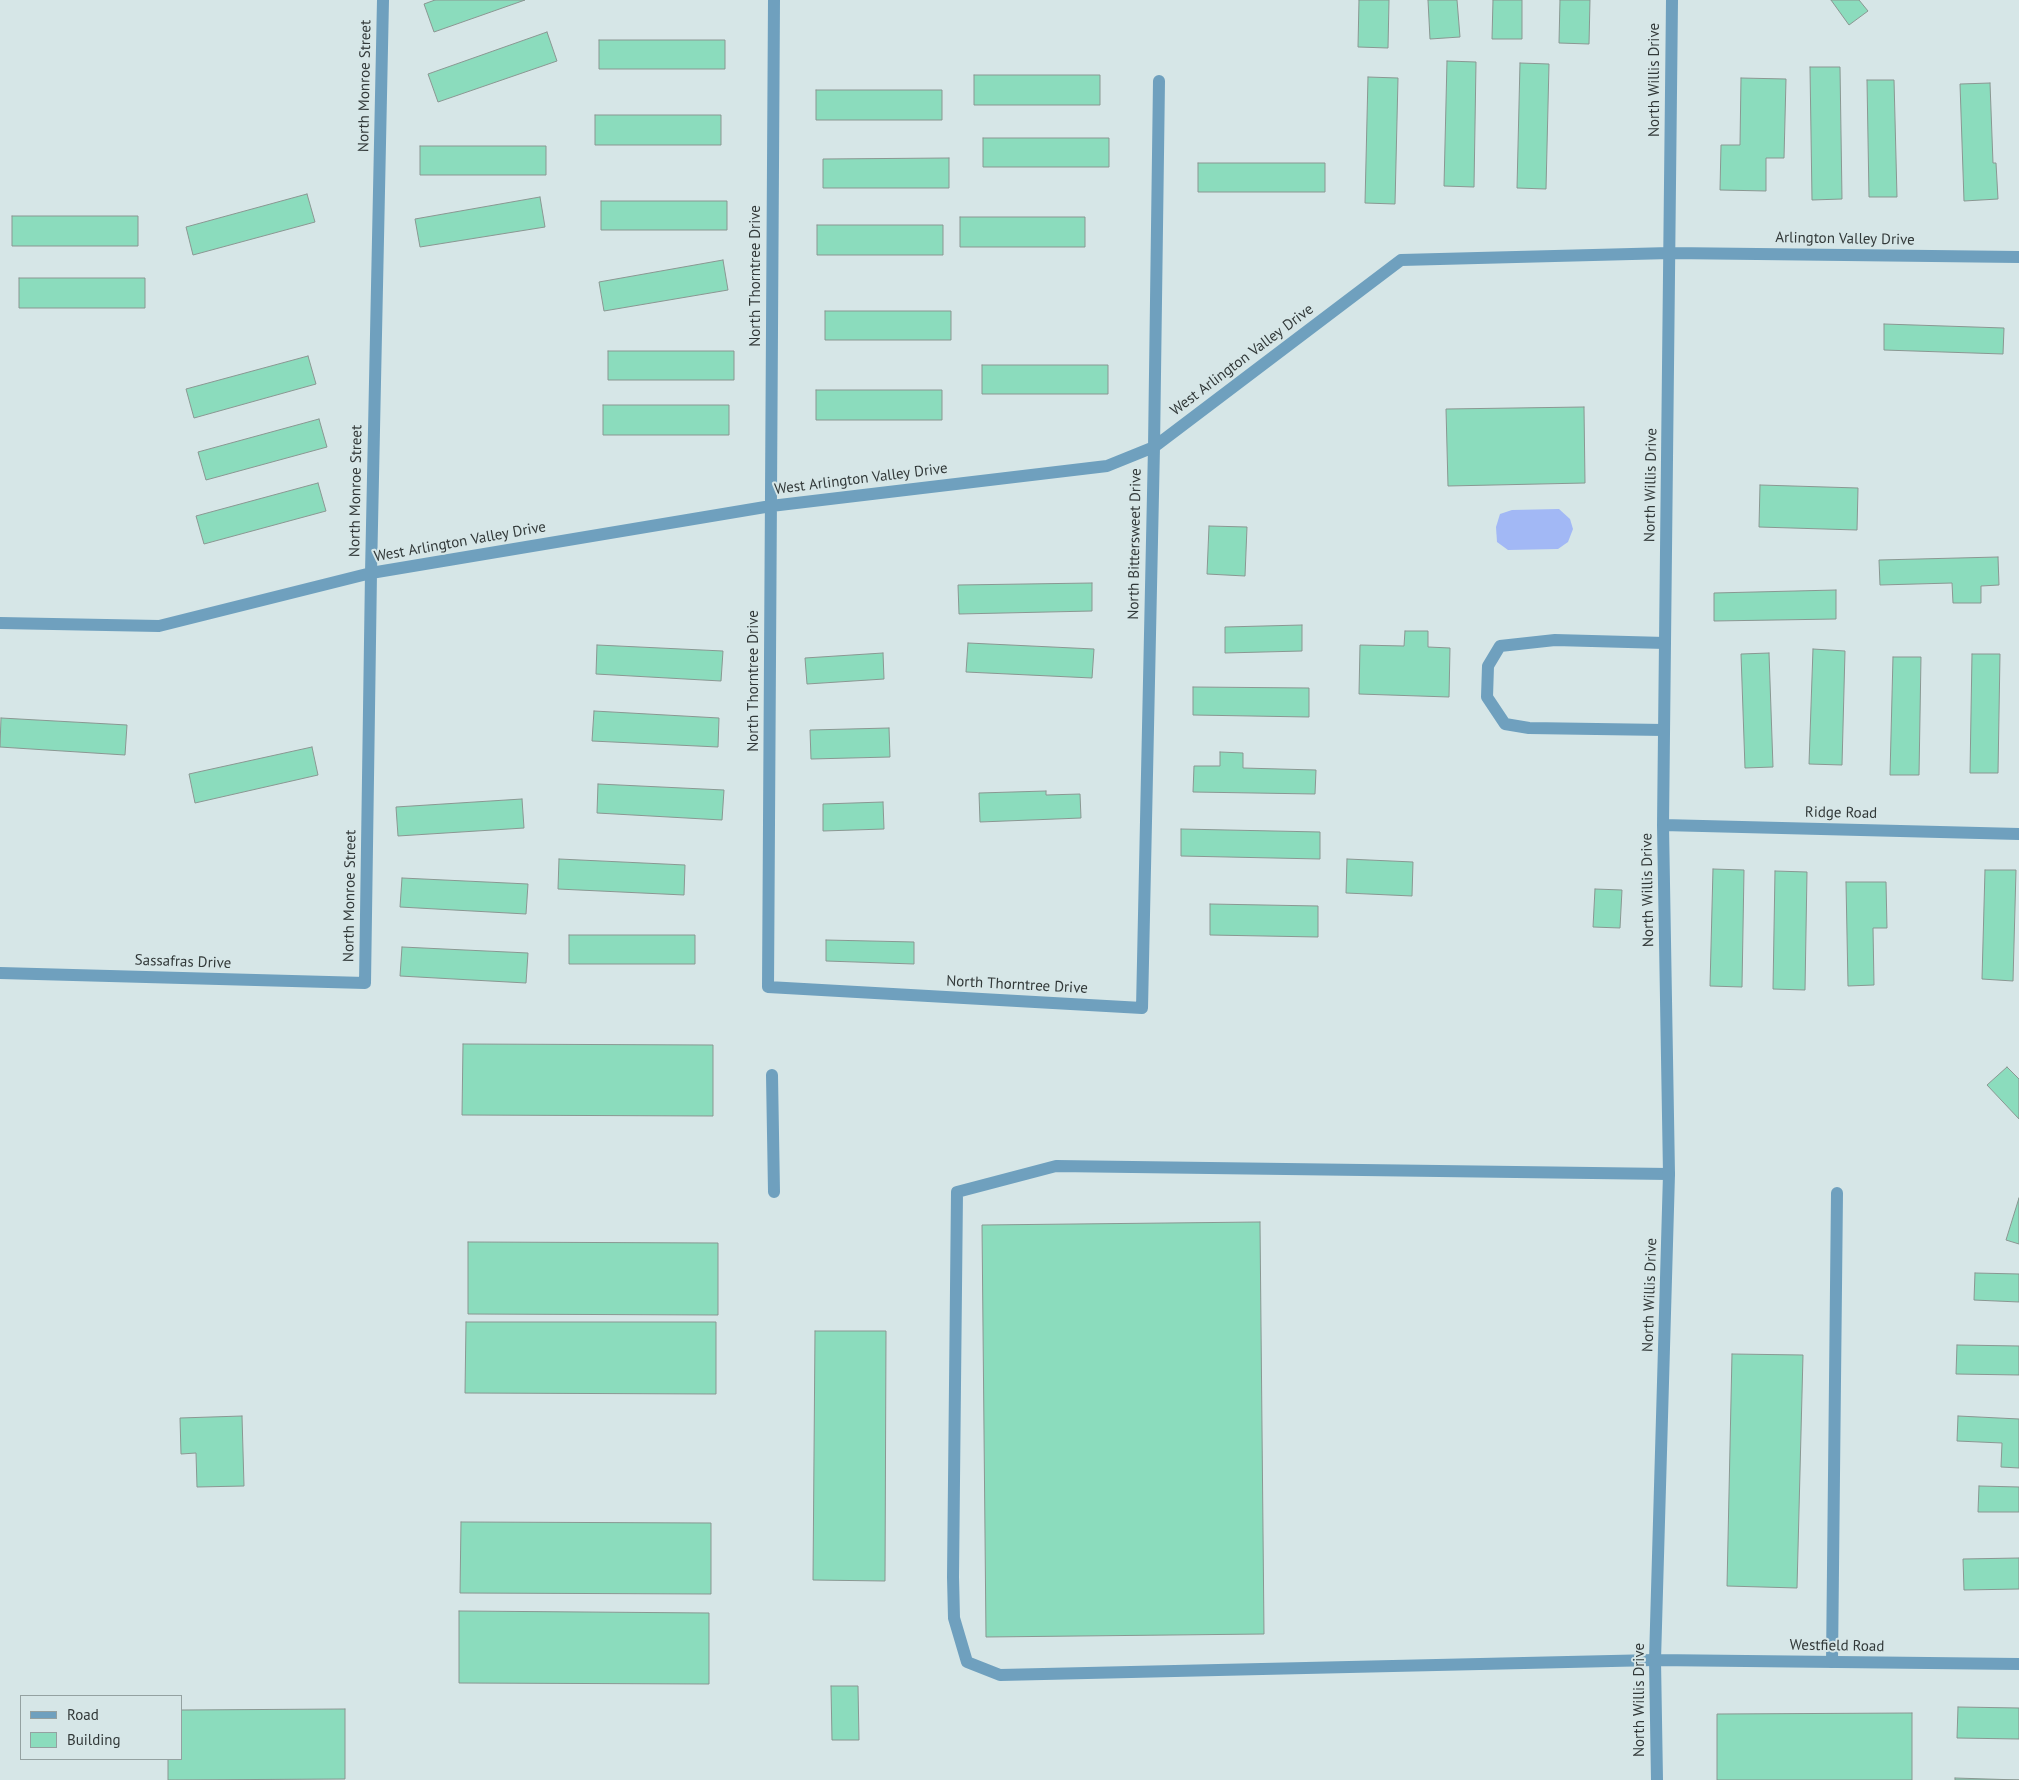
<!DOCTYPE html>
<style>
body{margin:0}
#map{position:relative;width:2019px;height:1780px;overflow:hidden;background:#d6e6e7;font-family:"PT Sans",sans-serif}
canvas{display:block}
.legend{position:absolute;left:20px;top:1695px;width:162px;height:65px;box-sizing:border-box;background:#d6e6e7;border:1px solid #94a1a1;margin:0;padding:6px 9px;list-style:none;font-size:15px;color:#323939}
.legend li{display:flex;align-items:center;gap:10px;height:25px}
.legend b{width:25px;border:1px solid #94a1a1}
</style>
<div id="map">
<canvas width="2019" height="1780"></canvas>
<ul class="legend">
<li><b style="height:6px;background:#6fa0be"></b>Road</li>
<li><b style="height:14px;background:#8bdcbd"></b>Building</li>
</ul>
</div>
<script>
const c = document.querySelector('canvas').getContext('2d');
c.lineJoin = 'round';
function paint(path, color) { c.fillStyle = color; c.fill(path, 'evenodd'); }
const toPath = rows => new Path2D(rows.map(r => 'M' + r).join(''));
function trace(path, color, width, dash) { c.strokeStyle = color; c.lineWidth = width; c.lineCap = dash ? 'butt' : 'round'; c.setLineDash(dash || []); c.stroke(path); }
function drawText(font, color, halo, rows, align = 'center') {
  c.font = font + ' "PT Sans",sans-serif'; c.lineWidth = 4; c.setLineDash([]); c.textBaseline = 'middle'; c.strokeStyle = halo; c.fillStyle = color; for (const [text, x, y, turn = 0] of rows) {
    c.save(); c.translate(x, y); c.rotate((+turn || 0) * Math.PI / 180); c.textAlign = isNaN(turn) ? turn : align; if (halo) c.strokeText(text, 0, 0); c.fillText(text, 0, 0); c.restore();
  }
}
const water = toPath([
 [1559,509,1570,519,1573,529,1568,542,1558,549,1508,550,1497,542,1496,527,1500,514,1512,510]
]);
const building = toPath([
 [435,0,525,0,434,32,424,4,435,0],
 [1359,0,1389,0,1388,48,1358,47,1359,0],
 [1428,0,1457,0,1460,37,1430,39,1428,0],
 [1493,0,1522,0,1522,39,1492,39,1493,0],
 [1560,0,1590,0,1589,44,1559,43,1560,0],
 [1831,0,1859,0,1868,11,1849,25,1831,0],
 [547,32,557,61,438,102,428,74,547,32],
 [599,40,725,40,725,69,599,69,599,40],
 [1447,61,1476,62,1474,187,1444,186,1447,61],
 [1520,63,1549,64,1546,189,1517,188,1520,63],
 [1810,67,1840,67,1842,199,1812,200,1810,67],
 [974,75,1100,75,1100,105,974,105,974,75],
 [1368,77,1398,78,1395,204,1365,203,1368,77],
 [1741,78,1786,79,1784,158,1766,158,1766,191,1720,190,1721,145,1740,145,1741,78],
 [1867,80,1894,80,1897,197,1869,197,1867,80],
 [1990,83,1993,163,1996,163,1998,199,1964,201,1960,84,1990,83],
 [816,90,942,90,942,120,816,120,816,90],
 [595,115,721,115,721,145,595,145,595,115],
 [983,138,1109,138,1109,167,983,167,983,138],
 [420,146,546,146,546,175,420,175,420,146],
 [949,158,949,188,823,188,823,159,949,158],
 [1198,163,1325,163,1325,192,1198,192,1198,163],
 [307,194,315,222,193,255,186,227,307,194],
 [540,197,545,227,420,247,415,219,540,197],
 [601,201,727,201,727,230,601,230,601,201],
 [12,216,138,216,138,246,12,246,12,216],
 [960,217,1085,217,1085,247,960,247,960,217],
 [817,225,943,225,943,255,817,255,817,225],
 [723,260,728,290,604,311,599,282,723,260],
 [19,278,145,278,145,308,19,308,19,278],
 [825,311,951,311,951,340,825,340,825,311],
 [1884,324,2004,328,2003,354,1884,350,1884,324],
 [608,351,734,351,734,380,608,380,608,351],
 [308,356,316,384,194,418,186,389,308,356],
 [982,365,1108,365,1108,394,982,394,982,365],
 [816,390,942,390,942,420,816,420,816,390],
 [603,405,729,405,729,435,603,435,603,405],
 [1584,407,1585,483,1448,486,1446,409,1584,407],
 [319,419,327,447,206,480,198,452,319,419],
 [318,483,326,511,204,544,196,516,318,483],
 [1760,485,1858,488,1857,530,1759,527,1760,485],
 [1209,526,1247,527,1245,576,1207,574,1209,526],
 [1998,557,1999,585,1981,586,1981,603,1953,603,1952,583,1880,585,1879,560,1998,557],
 [1092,583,1092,611,959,614,958,585,1092,583],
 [1836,590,1836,619,1714,621,1714,593,1836,590],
 [1302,625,1302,651,1225,653,1225,627,1302,625],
 [1405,631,1428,631,1428,647,1450,648,1449,697,1359,694,1360,645,1404,646,1405,631],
 [968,643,1094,649,1092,678,966,672,968,643],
 [597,645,723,651,721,681,596,674,597,645],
 [1813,649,1845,651,1842,765,1809,764,1813,649],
 [883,653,884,679,807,684,805,658,883,653],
 [1769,653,1773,767,1745,768,1741,654,1769,653],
 [1972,654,2000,654,1998,773,1970,773,1972,654],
 [1893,657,1921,657,1919,775,1890,775,1893,657],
 [1193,687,1309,688,1309,717,1193,715,1193,687],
 [594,711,719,718,718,747,592,741,594,711],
 [1,718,127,725,125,755,0,747,1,718],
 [889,728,890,757,811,759,810,730,889,728],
 [312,747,318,775,195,803,189,774,312,747],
 [1220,752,1243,753,1243,768,1316,770,1315,794,1193,792,1194,766,1220,766,1220,752],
 [598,784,724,790,722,820,597,813,598,784],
 [1046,791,1046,795,1080,794,1081,818,980,822,979,793,1046,791],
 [522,799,524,828,398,836,396,807,522,799],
 [883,802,884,829,823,831,823,804,883,802],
 [1181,829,1320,832,1320,859,1181,856,1181,829],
 [559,859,685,865,684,895,558,889,559,859],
 [1347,859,1413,862,1412,896,1346,893,1347,859],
 [1713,869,1744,870,1742,987,1710,986,1713,869],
 [1985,870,2016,870,2013,981,1982,979,1985,870],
 [1775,871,1807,872,1805,990,1773,989,1775,871],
 [402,878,528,884,526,914,400,907,402,878],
 [1846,882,1886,882,1887,928,1873,928,1874,985,1848,986,1846,882],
 [1595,889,1622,890,1620,928,1593,927,1595,889],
 [1210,904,1318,906,1318,937,1210,935,1210,904],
 [569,935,695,935,695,964,569,964,569,935],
 [826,940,914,942,914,964,826,961,826,940],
 [402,947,528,953,526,983,400,976,402,947],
 [463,1044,713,1045,713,1116,462,1115,463,1044],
 [2007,1067,2019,1079,2019,1119,1987,1085,2007,1067],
 [2019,1198,2019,1244,2006,1240,2019,1198],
 [1260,1222,1264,1634,986,1637,982,1225,1260,1222],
 [468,1242,718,1243,718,1315,468,1314,468,1242],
 [1975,1273,2019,1274,2019,1302,1974,1300,1975,1273],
 [466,1322,716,1322,716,1394,465,1393,466,1322],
 [815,1331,886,1331,885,1581,813,1580,815,1331],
 [1957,1345,2019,1346,2019,1375,1956,1374,1957,1345],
 [1732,1354,1803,1355,1797,1588,1727,1586,1732,1354],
 [242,1416,244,1486,197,1487,196,1453,181,1454,180,1418,242,1416],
 [1958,1416,2019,1419,2019,1468,2001,1467,2002,1443,1957,1441,1958,1416],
 [1979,1486,2019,1487,2019,1512,1978,1512,1979,1486],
 [461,1522,711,1523,711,1594,460,1593,461,1522],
 [2019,1558,2019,1589,1964,1590,1963,1559,2019,1558],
 [459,1611,709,1613,709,1684,459,1683,459,1611],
 [831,1686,858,1686,859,1740,832,1740,831,1686],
 [1958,1707,2019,1708,2019,1739,1957,1738,1958,1707],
 [345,1709,345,1779,168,1780,168,1759,181,1759,181,1710,345,1709],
 [1912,1713,1912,1780,1717,1780,1717,1714,1912,1713],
 [1955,1778,2019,1780,1955,1780,1955,1778]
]);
const lane = toPath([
 [1664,730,1529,728,1505,724,1487,697,1488,666,1500,646,1555,640,1665,643],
 [772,1075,774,1192],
 [1655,1660,1000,1675,967,1662,954,1618,953,1577,957,1192,1056,1166,1669,1174],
 [1832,1662,1837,1193]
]);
const street = toPath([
 [774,0,768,987,1142,1008,1154,447,1159,81],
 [0,623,159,626,371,573,771,506,1107,466,1154,447,1401,260,1670,253,2019,257],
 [1663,825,2019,834],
 [0,973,365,983,371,573,383,0],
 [1655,1660,2019,1664],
 [1657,1780,1655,1660,1669,1174,1663,825,1672,0]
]);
const streetNames = [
 ["North Willis Drive",1655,80,-90],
 ["North Monroe Street",365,86,-89],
 ["Arlington Valley Drive",1845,239,1],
 ["North Thorntree Drive",756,276,-90],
 ["West Arlington Valley Drive",1242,360,-37],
 ["West Arlington Valley Drive",861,479,-7],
 ["North Willis Drive",1651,485,-89],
 ["North Monroe Street",356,491,-89],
 ["West Arlington Valley Drive",460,542,-10],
 ["North Bittersweet Drive",1135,544,-89],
 ["North Thorntree Drive",754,681,-90],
 ["Ridge Road",1841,813,1],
 ["North Willis Drive",1648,890,-91],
 ["North Monroe Street",350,896,-89],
 ["Sassafras Drive",183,962,2],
 ["North Thorntree Drive",1017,985,3],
 ["North Willis Drive",1650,1295,-88],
 ["Westfield Road",1837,1646,1],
 ["North Willis Drive",1640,1700,-90]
];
paint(water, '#a2b8f5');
paint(building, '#8bdcbd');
trace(building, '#8a9792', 1);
trace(lane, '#6fa0be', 12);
trace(street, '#6fa0be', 12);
drawText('15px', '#323939', '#d6e6e7', streetNames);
</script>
